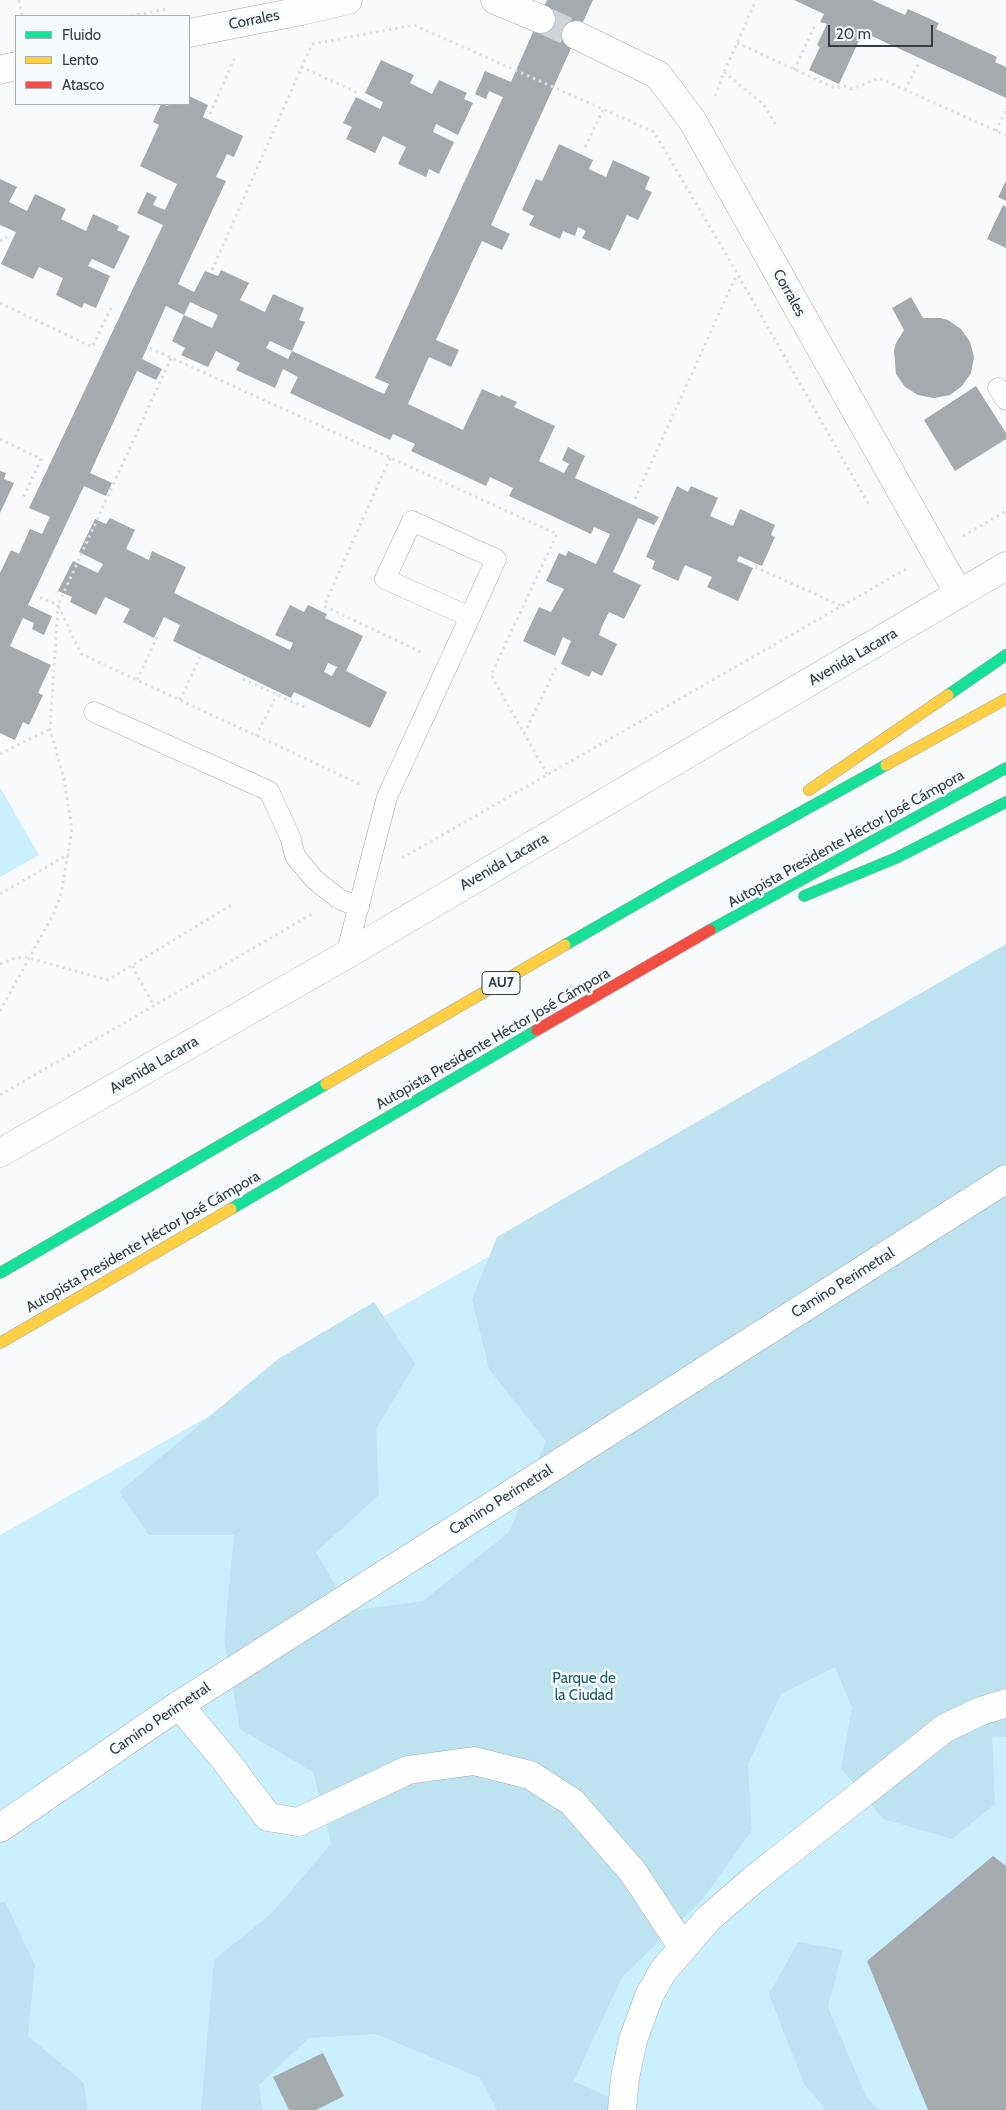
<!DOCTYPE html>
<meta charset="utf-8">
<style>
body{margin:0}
#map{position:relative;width:1006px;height:2110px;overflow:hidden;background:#f8fafc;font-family:Cabin,sans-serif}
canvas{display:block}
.legend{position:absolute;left:15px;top:15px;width:175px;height:90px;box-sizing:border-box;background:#f6fbfe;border:1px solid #a7afb2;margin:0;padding:6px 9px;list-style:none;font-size:15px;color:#313d41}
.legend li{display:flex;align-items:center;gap:10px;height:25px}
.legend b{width:25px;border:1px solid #a7afb2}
.scale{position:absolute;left:828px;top:25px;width:105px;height:22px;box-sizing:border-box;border:2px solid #313d41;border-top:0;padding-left:6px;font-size:15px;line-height:18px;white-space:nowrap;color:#313d41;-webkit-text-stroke:4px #f6fbfe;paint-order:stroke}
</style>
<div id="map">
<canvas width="1006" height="2110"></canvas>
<ul class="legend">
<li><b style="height:6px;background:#16e098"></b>Fluido</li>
<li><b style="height:6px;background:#ffcf43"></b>Lento</li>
<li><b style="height:6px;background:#f24e42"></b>Atasco</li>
</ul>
<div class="scale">20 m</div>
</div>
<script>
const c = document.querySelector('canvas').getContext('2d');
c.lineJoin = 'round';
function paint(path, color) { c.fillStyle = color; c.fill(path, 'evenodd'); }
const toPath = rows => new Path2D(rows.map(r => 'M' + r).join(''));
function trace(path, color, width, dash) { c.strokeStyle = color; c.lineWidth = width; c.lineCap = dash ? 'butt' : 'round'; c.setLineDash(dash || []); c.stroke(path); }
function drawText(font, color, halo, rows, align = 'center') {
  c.font = font + ' Cabin,sans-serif'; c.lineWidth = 5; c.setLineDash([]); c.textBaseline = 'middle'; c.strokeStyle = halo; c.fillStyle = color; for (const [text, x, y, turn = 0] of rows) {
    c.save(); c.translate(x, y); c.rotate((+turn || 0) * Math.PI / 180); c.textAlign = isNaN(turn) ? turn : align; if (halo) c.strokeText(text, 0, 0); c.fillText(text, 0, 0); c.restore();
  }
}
const green = toPath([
 [0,787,39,855,0,877],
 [1006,962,1006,2110,0,2110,0,1535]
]);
const forest = toPath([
 [1006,944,1006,1737,992,1736,995,1804,952,1839,883,1819,841,1768,852,1708,835,1667,781,1694,748,1764,752,1830,702,1900,622,1977,574,2081,637,2110,497,2110,480,2078,376,2034,309,2038,259,2085,262,2110,201,2110,214,1960,272,1913,331,1844,313,1772,240,1729,224,1640,234,1535,149,1535,119,1492,278,1359,374,1302,415,1364,376,1429,379,1495,316,1552,350,1611,423,1601,509,1532,546,1441,489,1369,472,1299,497,1237],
 [5,1902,35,1965,28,2036,84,2083,88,2110,0,2110,0,1903],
 [798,1942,843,1950,828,2007,866,2096,879,2110,826,2110,804,2084,769,1994]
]);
const building = toPath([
 [547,0,593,0,491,225,510,234,502,250,482,241,436,340,459,350,451,367,429,357,408,404,463,430,482,389,500,397,501,395,517,402,514,407,555,426,539,461,564,473,569,464,562,460,568,447,585,456,575,478,659,517,654,525,638,518,613,572,641,585,624,619,609,612,602,626,599,635,617,644,602,676,592,671,589,677,561,664,571,641,563,637,555,656,523,641,539,607,551,612,564,589,546,581,559,553,566,556,568,551,596,564,610,534,594,527,591,534,509,496,513,488,490,477,486,486,411,451,415,444,393,434,390,440,290,393,298,377,283,369,275,388,236,370,240,363,216,351,208,367,181,355,185,348,172,341,184,315,212,328,218,315,190,302,184,315,166,306,142,359,162,369,156,380,137,371,90,473,112,483,106,496,84,486,28,605,52,616,44,635,32,629,34,623,23,618,10,646,51,665,38,693,43,695,29,725,23,722,15,740,0,733,0,573,11,550,19,554,30,529,42,534,50,517,29,508,163,225,137,213,147,192,157,197,153,205,165,210,177,184,140,166,159,125,153,122,161,104,168,106,169,104,189,104,189,96,208,105,203,117,243,136,234,157,227,154,216,177,226,181,178,284,194,292,205,271,218,276,221,270,249,283,240,300,265,312,273,294,304,308,299,320,305,322,292,351,270,341,266,348,288,359,292,351,384,394,389,384,375,378,503,97,489,91,486,99,475,94,485,71,511,82],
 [794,0,872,0,905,15,908,9,939,23,936,29,997,57,995,62,1006,67,1006,98,863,32,839,84,809,70,820,47,817,45,827,24,820,22,824,14],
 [381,60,414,75,410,83,432,94,439,80,467,93,464,99,473,103,458,135,436,124,433,132,454,142,439,174,429,169,426,177,398,164,406,147,383,136,375,153,346,139,352,127,343,123,356,97,380,109,383,102,365,93],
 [559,144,593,160,589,169,606,177,613,160,650,177,645,189,652,192,638,220,627,215,610,251,582,238,586,231,578,227,575,236,563,231,560,239,529,225,534,216,522,210,536,179,542,181],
 [0,179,17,187,9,202,27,211,35,194,66,209,61,219,86,231,93,214,119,226,117,230,130,236,114,269,92,259,88,266,110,276,96,308,84,303,82,308,56,295,63,278,39,267,33,279,1,264,16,232,0,225],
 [1006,181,1006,201,998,197],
 [1003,205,1006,207,1006,248,987,239],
 [911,297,923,318,941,318,948,320,961,329,970,342,974,357,971,373,962,386,950,395,934,398,918,395,905,387,896,374,894,350,896,343,904,330,892,308],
 [976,386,1006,433,1006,439,955,471,924,420],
 [0,471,6,473,4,479,14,483,0,513],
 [677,486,688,492,691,486,718,498,710,516,733,526,740,509,775,525,771,535,775,537,762,566,739,556,737,561,753,568,738,601,707,587,712,577,685,565,678,581,652,569,655,561,646,557],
 [110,518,135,530,126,549,149,560,152,551,186,567,174,593,290,650,293,643,275,635,290,605,304,612,308,605,327,614,325,618,363,636,346,671,387,692,370,728,294,692,291,698,173,641,180,625,164,617,154,638,123,622,130,609,105,597,96,615,70,602,72,597,58,591,73,561,98,573,103,564,79,552,95,519,106,524],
 [328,663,337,667,332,676,324,672],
 [993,1856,1006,1866,1006,2110,928,2110,867,1961],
 [323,2053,344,2096,316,2110,289,2110,273,2077]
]);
const streetTunnel = toPath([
 [541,19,576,35]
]);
const path = toPath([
 [19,0,22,16],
 [131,16,167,9],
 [737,43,835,88,844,86,852,89,879,78,1006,135],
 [312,44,414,25,654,132,737,273,869,505],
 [301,67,358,93],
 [794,70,816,23],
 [724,72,764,105,777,127],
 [905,90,918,64],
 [715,96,724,72,756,0],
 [153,104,155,106],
 [210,114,234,59],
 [996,131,1006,110],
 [585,147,603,110],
 [0,241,7,237],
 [212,270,312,44],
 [0,303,92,347,112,306],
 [150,348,557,534,491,675,547,774],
 [171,358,58,605,81,654,362,785],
 [0,439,41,459,23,498],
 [390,458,324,606,423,653],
 [635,499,737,274],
 [963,536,1006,511],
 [755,567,842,606],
 [243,679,306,708],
 [137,680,157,637],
 [180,700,200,657],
 [524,734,556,668],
 [256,736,277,694],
 [0,754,50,729],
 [402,858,908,568],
 [0,894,69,854],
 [0,964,15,958,25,957,108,980,233,904],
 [132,966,154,1006],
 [0,1011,54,913,61,894,72,829,64,779,50,729,58,605,37,596],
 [0,1095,312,914]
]);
const lane = toPath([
 [998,388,1006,400],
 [94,712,269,791,291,839,295,856,314,879,339,899,359,907],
 [346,955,387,797,470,617,496,559,412,521,385,579,470,617]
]);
const street = toPath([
 [495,0,541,19],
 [189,33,301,11,348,0],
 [576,35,658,75,692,120,959,594],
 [0,70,16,66],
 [0,1153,346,955,1006,566],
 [179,1705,226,1761,268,1817,298,1822,408,1770,474,1761,530,1775,572,1802,633,1872,682,1946],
 [0,1828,179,1705,1006,1179],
 [622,2110,625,2078,633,2040,649,1996,663,1971,708,1919,753,1880,945,1728,981,1711,1006,1703]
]);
const fast = toPath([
 [948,695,1006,655],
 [804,896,896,858,1006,802],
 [710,930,1006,768],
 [565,945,673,883,886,765],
 [231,1209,537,1030],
 [0,1273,326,1084]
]);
const slow = toPath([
 [886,765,1006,699],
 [809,790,948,695],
 [326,1084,565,945],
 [0,1343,231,1209]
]);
const jam = toPath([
 [537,1030,710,930]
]);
const shields = [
 [501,983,38]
];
const shieldNames = [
 ["AU7",501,983]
];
const streetNames = [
 ["Corrales",254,20,-11],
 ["Corrales",789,293,61],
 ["Avenida Lacarra",853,657,-30],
 ["Autopista Presidente Héctor José Cámpora",846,839,-29],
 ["Avenida Lacarra",504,862,-30],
 ["Autopista Presidente Héctor José Cámpora",493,1039,-30],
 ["Avenida Lacarra",154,1065,-30],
 ["Autopista Presidente Héctor José Cámpora",143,1242,-30],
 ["Camino Perimetral",843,1283,-32],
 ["Camino Perimetral",501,1500,-32],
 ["Camino Perimetral",160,1719,-34]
];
const parkNames = [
 ["Parque de",584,1679],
 ["la Ciudad",584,1696]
];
paint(green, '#cbf0fd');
paint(forest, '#bde3f1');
paint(building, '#a4aaad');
trace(streetTunnel, '#d0d4d7', 28, [28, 14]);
trace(lane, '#a7adb0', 21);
trace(street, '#a7adb0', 29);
trace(fast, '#a7adb0', 12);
trace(slow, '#a7adb0', 12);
trace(jam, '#a7adb0', 12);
trace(path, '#dee0e0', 3, [2.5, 4]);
trace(lane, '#fefeff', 20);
trace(street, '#fefeff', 28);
trace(fast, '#16e098', 11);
trace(slow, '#ffcf43', 11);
trace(jam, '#f24e42', 11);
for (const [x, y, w] of shields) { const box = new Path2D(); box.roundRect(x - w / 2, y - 11.5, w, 23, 4); c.fillStyle = '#f6fbfe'; c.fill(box); trace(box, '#313d41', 1); }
drawText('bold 14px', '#313d41', null, shieldNames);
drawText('15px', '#313d41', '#f6fbfe', streetNames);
drawText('15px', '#22596b', '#f6fbfe', parkNames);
</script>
